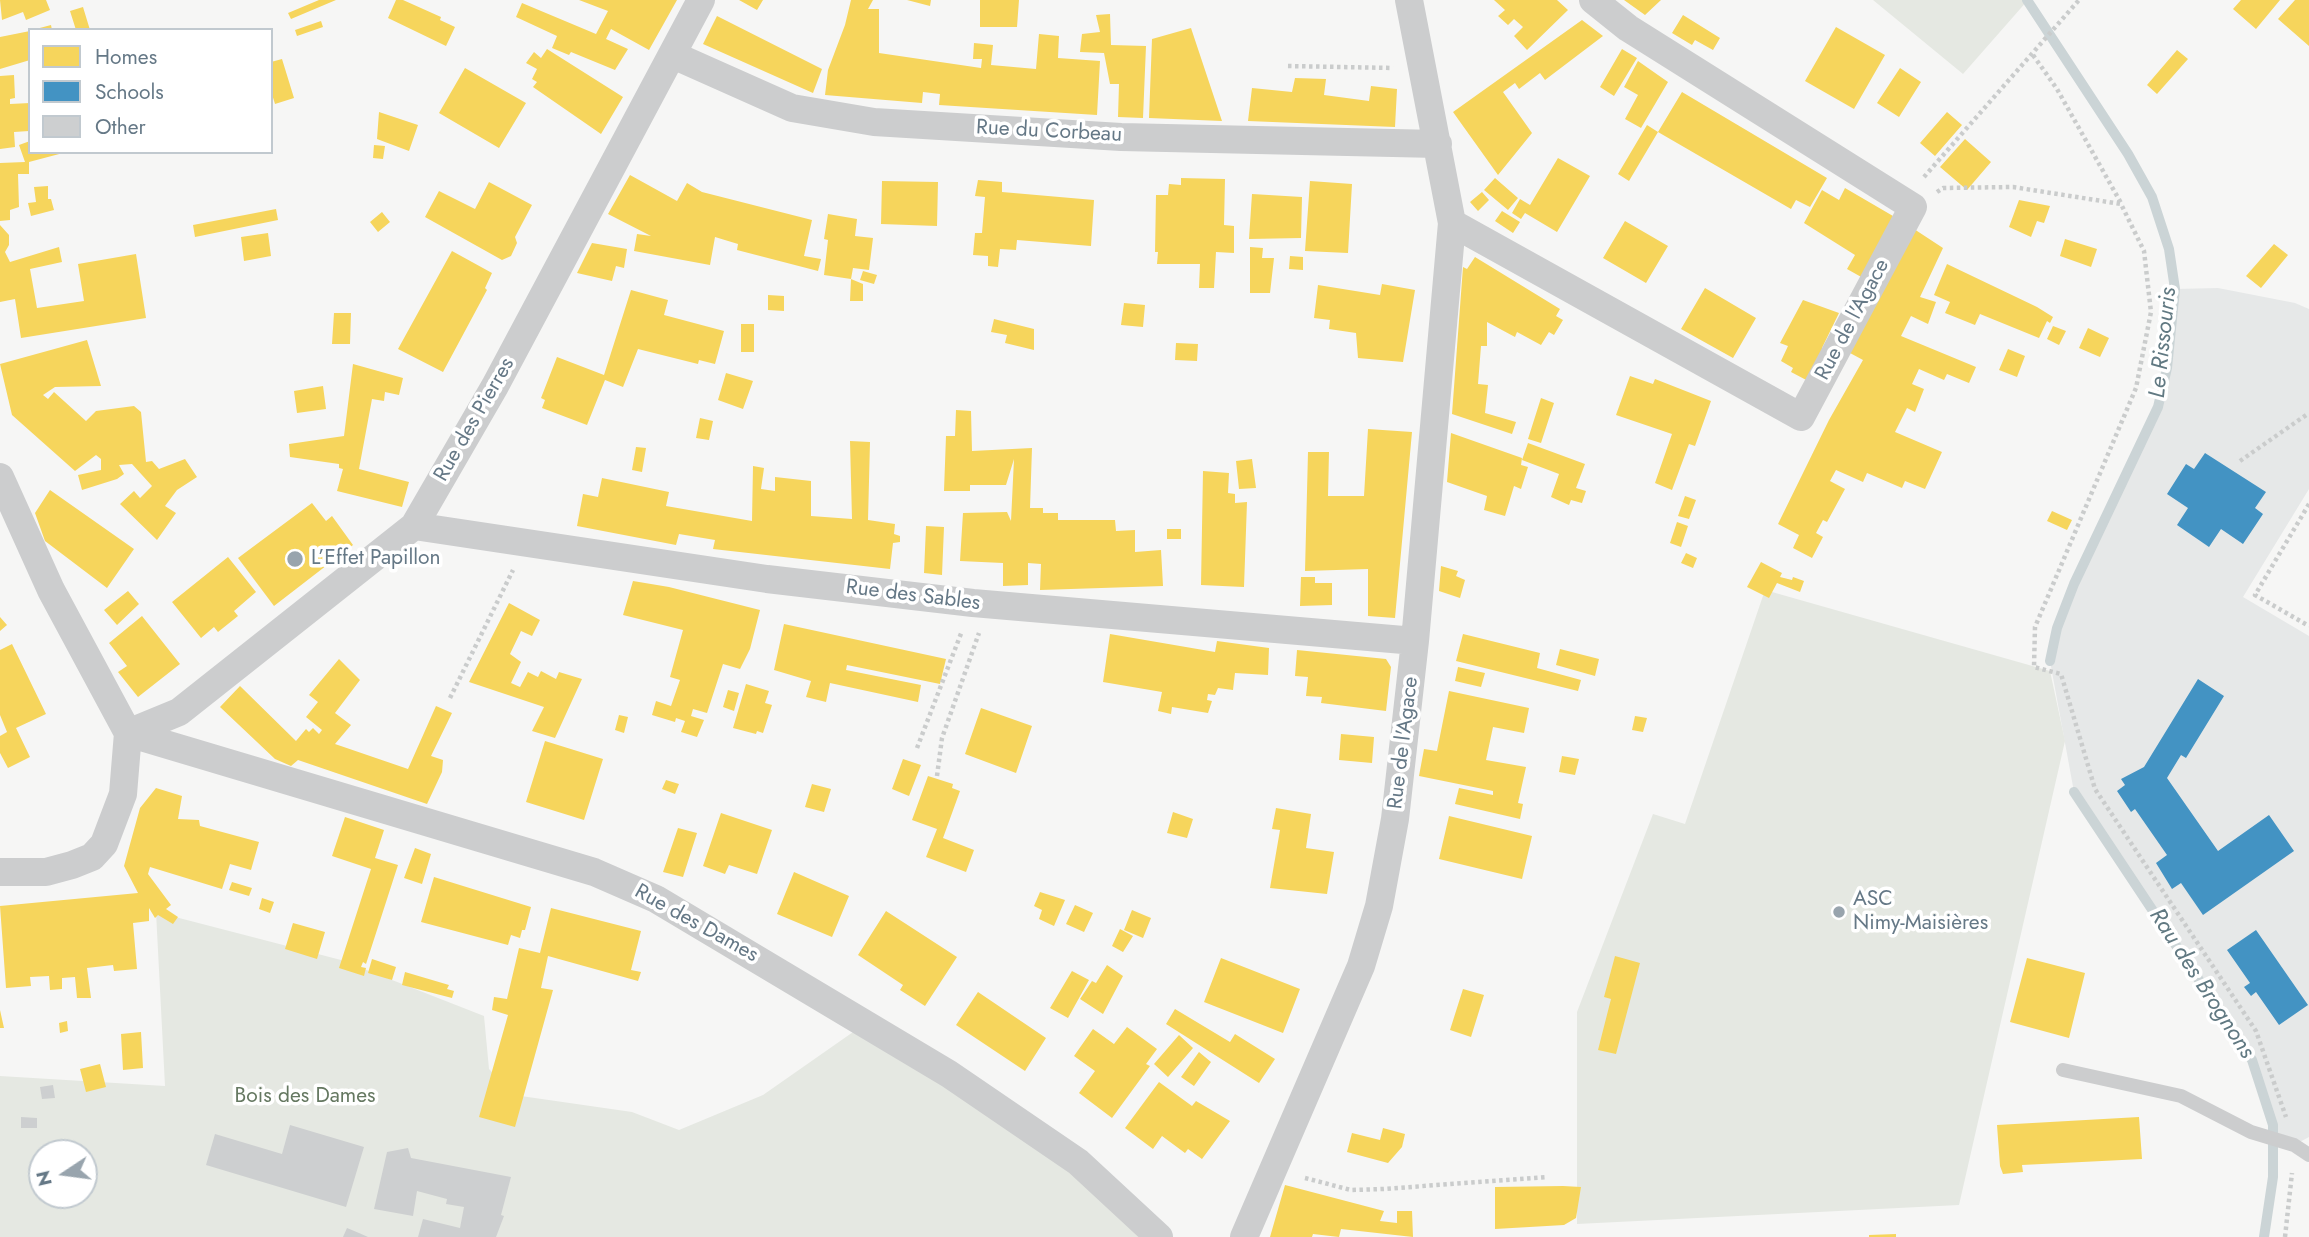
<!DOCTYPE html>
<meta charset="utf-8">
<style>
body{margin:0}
#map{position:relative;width:2309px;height:1237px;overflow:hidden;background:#f6f6f5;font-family:Jost,sans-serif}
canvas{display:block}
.legend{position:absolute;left:28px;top:28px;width:245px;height:126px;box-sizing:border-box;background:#fff;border:2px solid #c1c9cf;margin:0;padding:9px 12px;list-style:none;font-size:21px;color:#657886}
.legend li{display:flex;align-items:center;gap:14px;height:35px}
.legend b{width:35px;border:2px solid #c1c9cf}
.north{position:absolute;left:28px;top:1139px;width:70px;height:70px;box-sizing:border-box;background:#fff;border:2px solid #c1c9cf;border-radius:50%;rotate:257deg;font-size:19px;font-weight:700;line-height:28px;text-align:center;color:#657886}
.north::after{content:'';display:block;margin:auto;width:24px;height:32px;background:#98a4ad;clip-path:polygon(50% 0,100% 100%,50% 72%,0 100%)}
</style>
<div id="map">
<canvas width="2309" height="1237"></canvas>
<ul class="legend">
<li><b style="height:19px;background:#f6d55c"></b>Homes</li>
<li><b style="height:19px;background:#4393c3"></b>Schools</li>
<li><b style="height:19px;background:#cdcfd0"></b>Other</li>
</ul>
<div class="north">N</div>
</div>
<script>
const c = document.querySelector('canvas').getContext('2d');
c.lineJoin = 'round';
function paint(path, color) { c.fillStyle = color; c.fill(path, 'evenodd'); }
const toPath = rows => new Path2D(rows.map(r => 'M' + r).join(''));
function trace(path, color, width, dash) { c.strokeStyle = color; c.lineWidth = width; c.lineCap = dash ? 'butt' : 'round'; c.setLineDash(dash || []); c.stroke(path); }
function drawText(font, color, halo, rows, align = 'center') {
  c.font = font + ' Jost,sans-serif'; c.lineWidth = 7; c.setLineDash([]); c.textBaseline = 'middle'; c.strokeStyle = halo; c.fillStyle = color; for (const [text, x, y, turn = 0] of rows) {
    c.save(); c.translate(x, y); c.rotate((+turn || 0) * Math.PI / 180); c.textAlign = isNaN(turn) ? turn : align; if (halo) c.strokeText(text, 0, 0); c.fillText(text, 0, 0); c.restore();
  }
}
const built = toPath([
 [2218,288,2295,303,2309,309,2309,489,2243,597,2309,636,2309,1137,2294,1145,2273,1142,2273,1125,2265,1093,2252,1060,2074,792,2050,661,2057,628,2074,584,2158,407,2167,368,2175,289]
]);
const green = toPath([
 [1873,0,2028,0,1963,74],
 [1765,590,2050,671,2065,741,1959,1205,1577,1224,1577,1012,1653,814,1685,824],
 [156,912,341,960,484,1016,489,1069,514,1095,632,1112,679,1130,763,1095,866,1023,1159,1237,0,1237,0,1076,165,1086],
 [42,1153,84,1153,84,1195,42,1195]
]);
const homes = toPath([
 [0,0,46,0,50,10,26,20,23,12,2,20],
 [319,0,336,0,291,19,288,13],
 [396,0,403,0,441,17,440,20,455,27,446,46,388,18],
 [579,0,677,0,649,50,611,29,606,39,628,49,615,70,571,52,569,55,552,48,557,36,516,17,522,3,596,34,608,11],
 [739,0,763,0,757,10],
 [851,0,873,0,868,9,879,9,879,53,981,68,982,59,973,59,974,43,993,45,991,65,1036,69,1039,34,1059,36,1058,58,1100,61,1097,115,939,105,940,94,923,92,922,103,825,95,828,70,845,25],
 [907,0,931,0,930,6],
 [980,0,1019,0,1017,27,980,27],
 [1494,0,1557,0,1568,10,1527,50,1514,36,1523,27,1514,19,1508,25,1498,16,1505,10],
 [1624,0,1661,0,1645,15],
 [2241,0,2280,0,2256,29,2233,9],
 [2295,0,2309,0,2309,46,2278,19],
 [83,7,90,30,76,30,70,11],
 [1110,14,1111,45,1146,46,1143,118,1118,117,1119,84,1110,84,1104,53,1080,52,1082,34,1100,32,1096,15],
 [1683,15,1720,38,1713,50,1695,40,1692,45,1672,33],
 [717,16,822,69,813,93,703,44],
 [1582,20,1603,36,1545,80,1540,73,1519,89,1515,83,1503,92,1532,133,1498,175,1453,112],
 [321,21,323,27,297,36,295,30],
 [51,25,52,30,36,30,36,29],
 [1836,27,1885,55,1854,109,1805,81],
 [1191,28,1222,121,1149,118,1152,39],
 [30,31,30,60,0,69,0,37],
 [547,49,623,97,601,134,533,87,537,82,532,79,537,69,526,63,534,52,541,58],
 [1622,49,1637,58,1614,96,1600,87],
 [2177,50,2188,59,2157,94,2147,85],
 [282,59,294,98,275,104,271,91,271,62],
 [1638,61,1668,82,1641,128,1625,119,1638,95,1624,87],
 [465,68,526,103,499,148,439,113],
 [1900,68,1921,82,1899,117,1877,103],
 [14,75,15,98,10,99,10,104,30,103,29,131,14,132,15,147,0,149,0,76],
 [1295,78,1326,79,1324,95,1369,101,1371,86,1397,89,1395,127,1248,121,1252,88,1292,92],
 [1682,92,1827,178,1810,207,1796,200,1791,209,1658,132],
 [379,112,418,125,409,151,377,139],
 [1947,112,1962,125,1935,156,1920,143],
 [1647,125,1658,132,1629,181,1618,174],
 [1965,139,1991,162,1967,190,1940,167],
 [30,141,30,152,63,153,29,162,29,174,18,174,19,207,10,210,10,220,0,221,0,163,25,162,19,145],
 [374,145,385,146,383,159,373,158],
 [1558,158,1590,176,1557,232,1525,213,1521,219,1512,213,1520,199,1530,205],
 [630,175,677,201,687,183,702,192,812,220,804,256,821,259,818,271,737,250,738,244,715,237,710,265,634,251,637,234,651,236,608,214],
 [1181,178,1225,179,1224,225,1234,226,1234,253,1216,252,1214,288,1199,288,1200,264,1157,264,1158,252,1155,252,1156,195,1168,195,1169,184,1181,185],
 [1495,178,1518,198,1508,210,1484,190],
 [978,180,1002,182,1002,192,1094,200,1091,246,1017,240,1016,250,1000,249,998,267,988,266,988,256,973,255,975,233,982,233,985,197,975,196],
 [882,181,938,182,937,226,881,224],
 [1310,181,1352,184,1348,253,1305,251],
 [489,182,532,205,515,237,517,243,511,256,502,260,425,217,439,191,475,209],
 [48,186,48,199,51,199,54,210,31,216,28,203,36,202,34,187],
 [1845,188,1893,216,1863,278,1847,269,1855,255,1804,223,1822,190,1839,200],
 [1482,192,1489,200,1478,211,1470,202],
 [1252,194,1302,197,1301,238,1249,239],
 [2019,200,2050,206,2044,223,2037,221,2031,237,2009,227],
 [276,209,278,220,195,237,193,225],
 [1502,211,1520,222,1513,233,1495,221],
 [382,212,390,222,378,232,370,222],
 [828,214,857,219,855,236,873,238,869,270,853,268,851,279,824,275,828,240,824,239],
 [1625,221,1668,246,1646,283,1603,258],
 [0,225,9,235,9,245,5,252,10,262,59,247,62,262,30,269,37,308,84,301,78,264,136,254,146,318,21,338,15,299,0,302],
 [1914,229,1943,248,1920,297,1936,302,1928,324,1911,316,1901,336,1976,367,1969,383,1947,374,1944,380,1919,369,1912,384,1924,389,1915,412,1907,408,1895,432,1942,452,1925,489,1905,481,1902,488,1867,473,1863,482,1836,470,1830,481,1845,489,1827,522,1823,520,1816,533,1823,537,1812,558,1793,548,1799,535,1778,524,1829,420,1863,360,1850,353],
 [268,233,271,256,244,261,241,237],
 [2065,239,2097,249,2091,267,2060,256],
 [592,243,627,249,624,268,616,266,612,281,577,273],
 [2274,244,2288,255,2261,288,2246,276],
 [1250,247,1263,248,1262,258,1274,258,1270,293,1250,293],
 [452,251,492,273,485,288,487,290,443,372,398,349],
 [1290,256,1303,257,1303,270,1289,269],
 [1475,257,1560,309,1556,316,1563,320,1554,335,1549,332,1541,345,1517,332,1515,337,1487,322,1487,346,1481,346,1478,384,1488,385,1485,413,1516,422,1512,434,1452,414,1463,267,1467,269],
 [1947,264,2037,307,2053,317,2050,323,2047,321,2039,338,1980,314,1975,325,1945,313,1950,302,1934,295],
 [863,271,877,275,874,284,860,280],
 [851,279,863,284,863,301,850,301],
 [1382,284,1415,290,1403,362,1358,358,1356,333,1329,329,1330,320,1314,318,1318,285,1380,295],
 [1705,288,1756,318,1733,358,1681,329],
 [631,290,668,300,664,315,724,331,715,364,699,360,698,364,638,349,623,387,605,380,587,425,542,408,545,400,541,398,557,357,604,375],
 [768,295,784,296,784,311,768,310],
 [1803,300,1839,313,1822,348,1826,350,1810,382,1791,372,1793,368,1781,361,1788,346,1780,343],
 [1124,303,1145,305,1143,327,1121,325],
 [334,313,351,313,350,344,332,344],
 [994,319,1034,329,1034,350,1005,343,1007,335,991,332],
 [741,324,754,324,754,352,741,352],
 [2053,326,2066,331,2059,345,2047,339],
 [2088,328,2109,338,2100,357,2079,348],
 [87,340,101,386,55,387,43,395,48,399,54,392,86,421,96,411,134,406,141,412,146,462,152,461,159,469,185,459,197,477,177,490,165,506,176,513,157,540,120,504,134,491,140,498,152,486,132,464,119,465,124,474,117,479,82,490,78,475,101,470,101,459,96,455,75,471,12,415,0,364],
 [1176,343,1198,344,1197,361,1175,360],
 [2008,349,2025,356,2017,377,1999,370],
 [353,364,403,378,399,395,385,392,384,401,372,399,359,469,409,482,402,507,337,491,343,469,339,468,339,464,290,457,289,444,344,436],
 [726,373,753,381,743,409,718,400],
 [1630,376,1653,384,1655,379,1711,401,1695,446,1689,444,1672,490,1655,483,1672,434,1616,415],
 [323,386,326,409,297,413,294,391],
 [1541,398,1554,403,1541,443,1528,439],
 [956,410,971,411,972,451,1032,448,1030,508,1043,508,1043,513,1058,513,1058,520,1115,520,1116,531,1135,530,1135,552,1161,550,1163,586,1040,590,1041,564,1028,563,1028,585,1003,586,1003,563,960,561,963,513,1007,512,1011,521,1014,459,1006,485,970,485,970,491,944,491,946,436,955,436],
 [700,418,713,421,709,440,696,438],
 [1368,429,1412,432,1395,618,1368,616,1368,569,1305,571,1308,452,1329,452,1328,496,1364,496],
 [1451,433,1522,458,1521,465,1528,467,1521,489,1514,486,1505,516,1484,510,1487,496,1447,482],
 [850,441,870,442,868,520,895,524,894,534,900,536,900,542,893,543,890,569,713,549,715,540,679,534,676,545,577,526,583,494,598,497,602,478,669,492,666,506,752,521,753,466,764,468,761,489,775,491,775,477,811,481,811,516,852,519],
 [1528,443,1585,464,1576,488,1586,491,1582,503,1571,500,1569,505,1551,497,1559,474,1522,460],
 [636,447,646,448,642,472,632,470],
 [1252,459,1256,488,1239,489,1236,461],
 [1203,471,1229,473,1228,493,1235,494,1235,503,1247,502,1244,587,1201,585],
 [50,490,134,549,107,588,45,541,35,513],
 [1685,496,1696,500,1689,519,1678,516],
 [312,503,326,521,332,516,353,545,274,606,238,558],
 [2052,511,2072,520,2067,530,2047,521],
 [1677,522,1688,526,1681,547,1670,543],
 [926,526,944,527,942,575,924,573],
 [1167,529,1181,529,1181,539,1167,539],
 [1686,553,1697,558,1693,568,1681,563],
 [228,557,256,592,234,611,238,616,218,632,214,627,201,638,172,602],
 [1761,562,1782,573,1780,577,1792,580,1793,577,1804,581,1800,592,1777,583,1769,598,1747,587],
 [1441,566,1458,571,1456,576,1465,580,1460,598,1439,591],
 [1301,577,1315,577,1315,583,1332,583,1332,605,1300,606],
 [633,581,669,587,760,610,750,649,740,669,723,664,707,713,693,709,691,716,704,720,697,737,681,732,685,721,676,718,675,722,652,715,656,701,671,706,680,680,670,677,683,630,623,615],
 [128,591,139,604,117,625,104,610],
 [509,603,540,620,532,636,521,631,510,654,521,662,511,683,520,687,528,672,538,677,541,671,556,679,559,672,582,679,555,738,532,731,544,707,469,682],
 [142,616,180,664,138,697,118,672,127,666,109,643],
 [0,617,7,625,0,631],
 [784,624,946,659,940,684,847,665,846,670,921,685,918,702,830,683,826,702,806,697,811,681,774,670],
 [1110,634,1215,652,1217,641,1269,648,1268,675,1235,673,1233,690,1218,688,1215,695,1208,694,1207,700,1212,701,1208,713,1172,707,1171,714,1158,711,1162,692,1103,682],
 [1463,634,1540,653,1537,668,1581,680,1578,691,1456,661],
 [12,644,46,714,16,728,30,757,8,768,0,753,0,736,7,732,0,715,0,650],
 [1560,649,1599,659,1595,676,1556,665],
 [1297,650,1386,659,1391,667,1386,711,1321,703,1322,697,1306,696,1308,677,1295,676],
 [339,659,360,680,335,713,351,725,335,744,408,769,436,706,452,713,431,756,443,760,442,772,427,804,298,760,291,766,275,759,220,707,240,686,296,741,306,729,309,732,313,728,319,734,322,730,306,717,318,702,309,695],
 [1458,667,1485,673,1481,687,1455,681],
 [746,684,769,691,765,703,772,705,763,733,757,731,756,734,733,728],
 [728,690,739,693,734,711,723,707],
 [1449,691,1529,708,1524,733,1493,727,1486,760,1526,767,1518,803,1523,804,1520,819,1455,804,1459,788,1493,795,1493,791,1419,776,1424,749,1437,751],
 [981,708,1032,726,1016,773,965,754],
 [619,715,628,717,624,733,615,730],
 [1635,716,1647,718,1643,732,1632,730],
 [1341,734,1374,737,1372,763,1339,760],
 [545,741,603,759,584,820,526,802],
 [1562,756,1579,759,1575,775,1559,772],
 [903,759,921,765,909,796,892,789],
 [928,776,953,784,952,788,960,791,943,838,974,850,966,872,926,857,937,829,912,820],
 [666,780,679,784,675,794,662,789],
 [812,784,831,789,824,812,805,807],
 [156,788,182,796,178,819,199,820,200,826,259,842,251,870,230,864,222,889,150,867,148,874,171,905,166,909,178,917,173,924,158,915,155,918,149,908,149,921,133,923,137,969,114,971,113,965,87,968,91,998,77,998,75,977,62,978,62,989,50,990,49,976,30,977,31,986,6,988,0,906,138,893,124,866,140,808],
 [1276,808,1311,814,1306,848,1334,852,1327,894,1270,888,1280,830,1272,829],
 [1173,812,1193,819,1187,838,1167,833],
 [721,813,772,830,757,874,729,865,725,874,703,866],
 [1449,816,1532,836,1522,879,1439,859],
 [345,817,384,830,375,858,398,865,366,964,363,962,361,967,366,968,364,976,339,968,371,869,332,856],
 [678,828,697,833,683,877,663,872],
 [415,848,431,854,422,884,404,878],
 [794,872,849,896,832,937,777,914],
 [434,877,531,907,525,930,522,930,520,938,511,935,508,945,421,922],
 [232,882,252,888,249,896,229,890],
 [1040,892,1065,900,1054,926,1039,919,1042,910,1034,906],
 [262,898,274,902,270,913,259,909],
 [1075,905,1093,913,1084,932,1066,924],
 [551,908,641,931,631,970,641,972,638,981,548,956,541,988,553,990,515,1127,479,1117,508,1015,492,1010,494,997,507,999,519,948,540,953],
 [1132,910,1151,918,1143,938,1124,930],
 [886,911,957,957,925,1006,900,990,903,985,858,955],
 [293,923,325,932,317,959,285,949],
 [1120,929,1133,936,1123,952,1112,946],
 [1615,956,1640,963,1616,1054,1598,1050,1611,999,1604,997],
 [1221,958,1300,989,1283,1033,1204,1002],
 [2027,958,2085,973,2069,1038,2010,1022],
 [372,959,396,967,392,980,368,973],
 [1107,965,1123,976,1103,1014,1080,999,1092,981,1096,983],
 [1072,971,1089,980,1068,1018,1050,1008],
 [405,972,449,985,447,989,454,991,452,998,402,985],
 [1463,989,1484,995,1471,1037,1450,1030],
 [978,992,1046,1038,1025,1071,956,1025],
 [1175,1009,1230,1042,1235,1034,1275,1059,1259,1083,1166,1024],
 [0,1010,4,1028,0,1028],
 [67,1021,68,1031,60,1033,59,1023],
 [1127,1027,1157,1049,1146,1064,1150,1066,1112,1118,1079,1093,1095,1071,1074,1056,1093,1029,1114,1044],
 [141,1032,143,1068,123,1070,121,1034],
 [1179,1035,1193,1048,1168,1077,1154,1064],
 [1199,1052,1211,1062,1194,1086,1181,1077],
 [100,1064,106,1087,86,1092,80,1069],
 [1159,1082,1192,1106,1196,1101,1230,1121,1202,1159,1188,1149,1185,1153,1162,1136,1153,1149,1125,1128],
 [2139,1117,2142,1159,2022,1165,2023,1172,2003,1174,2000,1166,1997,1125],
 [1383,1128,1405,1134,1402,1147,1388,1163,1347,1152,1352,1133,1380,1140],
 [1285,1185,1384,1211,1380,1221,1397,1223,1397,1211,1412,1211,1413,1237,1341,1229,1339,1237,1313,1234,1312,1237,1270,1237],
 [1563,1186,1581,1187,1576,1218,1564,1225,1495,1229,1495,1187],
 [1896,1234,1896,1237,1869,1237,1869,1235]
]);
const schools = toPath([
 [2205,453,2266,492,2255,508,2263,514,2243,544,2221,529,2209,547,2177,525,2188,508,2167,494,2186,464,2194,469],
 [2198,679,2224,696,2186,758,2181,755,2167,778,2218,851,2269,815,2294,851,2203,915,2181,883,2172,889,2156,863,2167,855,2135,809,2131,812,2117,791,2125,785,2121,779,2144,767],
 [2256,930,2308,1005,2279,1025,2256,992,2251,996,2244,987,2250,983,2227,950]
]);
const stream = toPath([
 [2027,0,2128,154,2152,197,2169,249,2175,289,2167,368,2158,407,2074,584,2057,628,2050,661],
 [2074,792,2252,1060,2273,1125,2273,1177,2264,1237]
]);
const building = toPath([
 [53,1085,55,1098,42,1099,40,1087],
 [21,1117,37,1118,37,1128,21,1128],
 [290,1125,364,1147,346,1207,206,1165,215,1134,282,1154],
 [408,1148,411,1158,511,1177,501,1215,504,1216,496,1237,418,1237,423,1219,460,1228,464,1207,446,1204,447,1199,417,1191,413,1216,374,1209,387,1152],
 [347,1228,359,1233,368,1237,343,1237]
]);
const path = toPath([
 [2033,55,2057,89,2121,203],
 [1288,66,1393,68],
 [1924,177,2079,0],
 [1937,192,1943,188,2013,187,2121,204,2144,251,2151,312,2136,388,2035,627,2034,667,2061,674,2095,789,2256,1031,2286,1117],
 [2240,461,2309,413],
 [2309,504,2255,595,2309,626],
 [450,698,513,570],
 [917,748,962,631],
 [937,776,942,738,979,633],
 [1305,1178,1351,1190,1383,1189,1547,1177],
 [2285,1237,2292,1173]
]);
const service = toPath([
 [2063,1070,2181,1096,2251,1132,2294,1145,2309,1155]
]);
const minor = toPath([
 [673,55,792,108,874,122,1121,137,1438,144],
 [1452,223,1801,417,1913,207,1628,28,1593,0],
 [0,477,51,590,128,733,123,794,104,844,92,857,72,865,46,872,0,872],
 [414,526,767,579,973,603,1415,641],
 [128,733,594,872,656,899,949,1074,1078,1162,1159,1237],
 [128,733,179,712,414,526,495,386,701,0],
 [1244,1237,1361,966,1379,906,1395,819,1415,641,1452,223,1409,0]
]);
const markers = [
 [295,559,9,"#98a4ad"],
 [1839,912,7,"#98a4ad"]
];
const streetNames = [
 ["Rue du Corbeau",1049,132,3],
 ["Rue de l'Agace",1853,320,-62],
 ["Rue des Pierres",475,420,-60],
 ["Rue des Sables",913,596,7],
 ["Rue de l'Agace",1404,743,-83],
 ["Rue des Dames",696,924,29]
];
const poiNames = [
 ["L’Effet Papillon",311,559],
 ["ASC",1853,900],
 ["Nimy-Maisières",1853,924]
];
const parkNames = [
 ["Bois des Dames",305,1097]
];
const waterNames = [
 ["Le Rissouris",2164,343,-84],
 ["Rau des Brognons",2201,984,57]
];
paint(built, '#e6e8e8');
paint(green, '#e5e8e2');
paint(homes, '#f6d55c');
paint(schools, '#4393c3');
trace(stream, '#cbd4d6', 10);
paint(building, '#cdcfd0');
trace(path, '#cacccc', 4.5, [3.5, 3.5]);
trace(service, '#cccdce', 14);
trace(minor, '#cccdce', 28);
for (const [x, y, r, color] of markers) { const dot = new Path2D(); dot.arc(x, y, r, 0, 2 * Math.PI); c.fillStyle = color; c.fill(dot); trace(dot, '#fff', 2.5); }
drawText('21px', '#657886', '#fff', streetNames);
drawText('21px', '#657886', '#fff', poiNames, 'left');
drawText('21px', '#657861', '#fff', parkNames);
drawText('italic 23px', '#617982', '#fff', waterNames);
</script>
